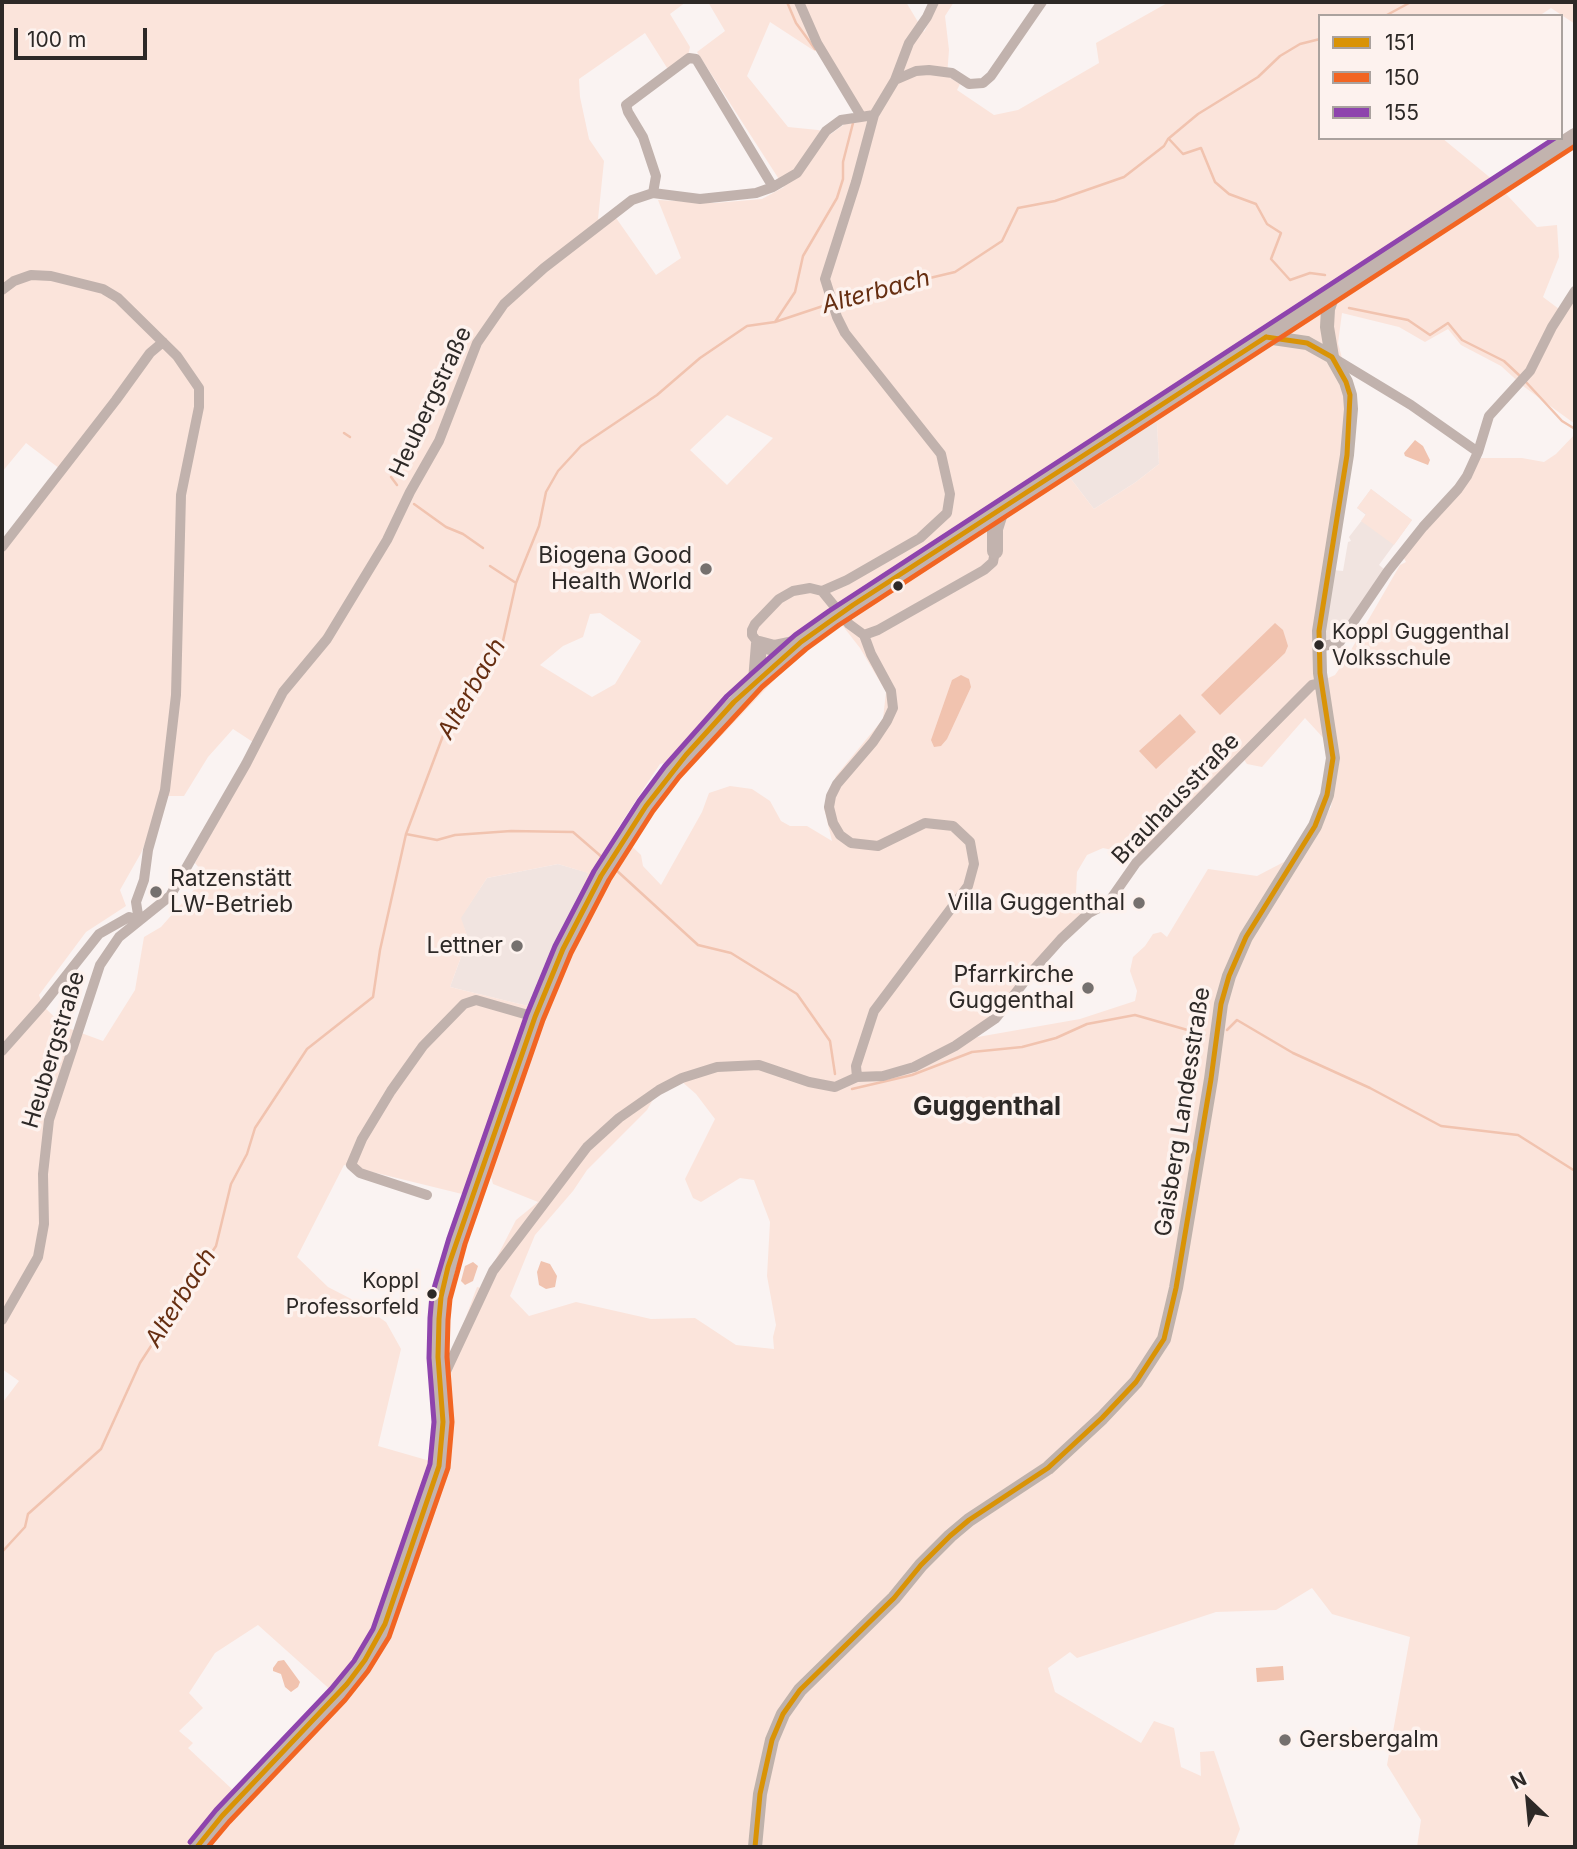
<!DOCTYPE html>
<meta charset="utf-8">
<style>
body{margin:0}
#map{position:relative;width:1577px;height:1849px;overflow:hidden;background:#faf3f2;font-family:Inter,sans-serif}
canvas{display:block}
.frame{position:absolute;inset:0;border:4px solid #2d2927;pointer-events:none}
.legend{position:absolute;left:1318px;top:14px;width:245px;height:126px;box-sizing:border-box;background:#fdf2ee;border:2px solid #aaa29e;margin:0;padding:9px 12px;list-style:none;font-size:21px;color:#2d2927}
.legend li{display:flex;align-items:center;gap:14px;height:35px}
.legend b{width:35px;border:2px solid #aaa29e}
.north{position:absolute;left:1493px;top:1765px;width:70px;height:70px;-webkit-text-stroke:5px #fdf2ee;paint-order:stroke;rotate:334deg;font-size:19px;font-weight:700;line-height:28px;text-align:center;color:#2d2927}
.north::after{content:'';display:block;margin:auto;width:24px;height:32px;background:#2d2927;clip-path:polygon(50% 0,100% 100%,50% 72%,0 100%)}
.scale{position:absolute;left:14px;top:28px;width:133px;height:32px;box-sizing:border-box;border:4px solid #2d2927;border-top:0;padding-left:9px;font-size:21px;line-height:24px;white-space:nowrap;color:#2d2927;-webkit-text-stroke:5px #fdf2ee;paint-order:stroke}
</style>
<div id="map">
<canvas width="1577" height="1849"></canvas>
<div class="frame"></div>
<ul class="legend">
<li><b style="height:9px;background:#d99306"></b>151</li>
<li><b style="height:9px;background:#f26522"></b>150</li>
<li><b style="height:9px;background:#8e44ad"></b>155</li>
</ul>
<div class="north">N</div>
<div class="scale">100 m</div>
</div>
<script>
const c = document.querySelector('canvas').getContext('2d');
c.lineJoin = 'round';
function paint(path, color) { c.fillStyle = color; c.fill(path, 'evenodd'); }
const toPath = rows => new Path2D(rows.map(r => 'M' + r).join(''));
function trace(path, color, width, dash) { c.strokeStyle = color; c.lineWidth = width; c.lineCap = dash ? 'butt' : 'round'; c.setLineDash(dash || []); c.stroke(path); }
function drawText(font, color, halo, rows, align = 'center') {
  c.font = font + ' Inter,sans-serif'; c.lineWidth = 7; c.setLineDash([]); c.textBaseline = 'middle'; c.strokeStyle = halo; c.fillStyle = color; for (const [text, x, y, turn = 0] of rows) {
    c.save(); c.translate(x, y); c.rotate((+turn || 0) * Math.PI / 180); c.textAlign = isNaN(turn) ? turn : align; if (halo) c.strokeText(text, 0, 0); c.fillText(text, 0, 0); c.restore();
  }
}
const built = toPath([
 [1157,422,1159,464,1136,482,1094,509,1071,479,1066,458,1114,426],
 [1371,489,1412,520,1379,565,1384,569,1342,632,1332,641,1327,640,1325,635,1333,570,1343,571,1348,542,1351,541,1349,537,1366,515,1357,508],
 [558,864,589,873,532,1007,450,987,468,938,460,918,487,878]
]);
const green = toPath([
 [2,2,686,2,670,14,690,47,688,56,669,71,645,33,579,79,580,97,589,139,604,161,598,219,614,215,656,275,681,258,658,200,715,203,762,199,784,187,697,52,725,31,708,2,906,2,924,32,939,2,954,2,945,16,949,50,947,76,960,84,957,90,994,115,1018,110,1099,63,1096,43,1169,2,1575,2,1575,24,1551,8,1539,16,1320,16,1320,138,1442,138,1493,180,1537,227,1557,225,1559,257,1543,297,1559,309,1575,295,1575,424,1523,386,1501,366,1461,345,1448,329,1425,342,1399,327,1342,313,1338,343,1355,407,1325,635,1326,679,1335,675,1344,662,1400,565,1406,562,1401,553,1481,458,1522,458,1544,462,1556,454,1575,434,1575,1847,1417,1847,1421,1820,1387,1765,1410,1637,1332,1614,1312,1588,1276,1610,1216,1612,1077,1658,1070,1652,1048,1668,1055,1692,1141,1743,1154,1721,1174,1728,1181,1767,1201,1776,1200,1752,1214,1751,1240,1829,1233,1847,2,1847,2,1410,4,1406,3,1402,19,1381,2,1369,2,550,64,472,26,443,2,472],
 [770,22,813,50,828,56,862,111,831,134,818,130,788,127,747,76],
 [727,415,773,438,727,485,690,450],
 [1157,423,1159,464,1136,482,1094,509,1071,479,1066,458,1114,426],
 [600,613,641,641,615,684,592,697,540,665,563,646,583,637,590,614],
 [842,625,860,648,886,692,883,719,836,776,824,808,832,841,807,826,790,826,781,821,770,801,752,789,730,786,709,793,702,812,661,885,643,866,641,855,616,831,646,785,660,764,694,756,709,749,797,656],
 [1305,718,1338,754,1331,807,1303,852,1257,876,1208,869,1167,937,1161,932,1153,934,1145,946,1133,957,1130,971,1137,991,1135,1001,1080,1019,972,1038,1086,912,1076,893,1077,872,1087,855,1103,848,1139,856,1241,755,1247,764,1262,767],
 [233,729,259,746,195,863,206,876,161,927,144,937,135,990,103,1041,65,1027,43,1006,39,995,86,932,126,906,120,890,141,853,165,796,184,796,208,757],
 [558,864,588,873,532,1007,450,987,468,938,461,918,487,878],
 [680,1080,696,1094,715,1119,685,1179,693,1198,701,1202,740,1178,754,1180,770,1222,767,1276,776,1325,773,1337,774,1349,736,1345,695,1318,651,1319,576,1302,529,1316,510,1296,535,1235,573,1191,587,1170,647,1110,655,1096],
 [344,1165,462,1194,489,1169,493,1184,538,1202,516,1220,481,1288,477,1287,450,1360,450,1465,437,1463,378,1446,401,1349,386,1322,357,1302,328,1287,297,1257],
 [258,1625,334,1693,233,1790,188,1748,193,1743,179,1731,203,1708,189,1693,215,1653],
 [1371,489,1412,520,1394,545,1361,521,1366,514,1357,508]
]);
const water = toPath([
 [1415,440,1423,446,1430,460,1428,465,1405,456,1404,453],
 [1275,623,1283,630,1288,646,1285,653,1220,715,1201,695],
 [961,675,969,679,971,687,947,739,941,746,934,747,931,740,952,680],
 [1180,714,1196,732,1156,769,1139,751],
 [541,1261,550,1264,557,1276,555,1287,546,1289,539,1285,537,1272],
 [473,1262,478,1266,473,1281,465,1285,461,1281,465,1266],
 [284,1660,300,1682,298,1687,291,1692,285,1687,281,1674,273,1671,273,1668,278,1661],
 [1283,1666,1284,1680,1257,1682,1256,1668]
]);
const stream = toPath([
 [787,2,796,23,815,49],
 [1385,16,1411,2],
 [1169,139,1183,154,1201,148,1215,182,1229,194,1256,204,1267,224,1281,233,1271,259,1290,280,1310,273,1325,275],
 [1349,308,1408,320,1430,335,1448,323,1462,340,1504,361,1520,376],
 [775,322,795,292,803,256,837,198,843,179,843,162,853,123],
 [1525,381,1562,421,1575,429],
 [344,433,350,437],
 [391,477,397,485],
 [414,504,446,527,463,534,483,548],
 [490,566,516,583],
 [406,834,437,840,455,835,511,831,573,832,603,858],
 [615,869,698,945,731,953,797,994,830,1041,835,1074],
 [1227,1030,1237,1020,1293,1053,1370,1088,1441,1126,1518,1135,1575,1171],
 [852,1089,912,1075,972,1052,1022,1047,1056,1038,1087,1024,1135,1015,1205,1035],
 [2,1552,25,1527,28,1514,101,1449,140,1363,216,1246,231,1184,247,1154,255,1128,307,1049,373,997,380,950,406,834,444,733,503,641,516,583,539,526,546,492,558,471,581,446,657,395,700,358,747,326,775,322,850,297,955,272,1002,241,1018,208,1055,201,1124,177,1164,146,1168,139,1198,114,1258,77,1280,56,1300,44,1320,39]
]);
const street = toPath([
 [799,2,817,43,861,116],
 [895,80,916,71,929,70,952,73,969,84,983,83,991,76,1042,2],
 [653,193,656,176,643,137,628,112,626,105,689,58,696,59,773,187],
 [2,290,14,281,31,275,51,276,103,289,118,298,177,356,199,388,199,407,181,495,176,695,165,790,148,850,144,880,136,902,139,921],
 [1335,359,1411,405,1478,452],
 [2,547,116,400,150,353,163,342],
 [822,591,847,580,920,538,947,513,950,494,941,454,845,333,837,317,825,279,856,182,874,115,895,80,909,43,927,17,934,2],
 [864,635,871,654,891,691,893,708,887,721,873,742,837,784,831,796,829,807,833,823,840,835,851,843,878,846,925,823,953,826,970,842,974,864,968,886,874,1011,856,1066,857,1077,883,1076,914,1067,955,1046,996,1018,1035,968,1061,939,1089,913,1108,903,1136,863,1299,698,1312,685,1321,683],
 [759,644,752,635,752,630,755,624,779,599,793,591,810,588,822,591,849,624,864,635,878,630,984,570,993,562,995,551],
 [1318,647,1339,643,1388,571,1423,527,1458,489,1467,476,1478,452,1489,416,1530,371,1552,327,1575,291],
 [2,1051,42,1006,99,934,129,917,139,921],
 [427,1195,360,1173,351,1165,362,1139,391,1091,423,1046,464,1004,476,1000,535,1017],
 [2,1320,38,1257,44,1224,43,1174,49,1120,100,965,119,937,170,896,246,764,283,692,327,639,387,540,410,492,439,441,477,343,504,304,544,268,632,200,653,193,700,199,756,193,773,187,797,173,826,131,841,120,874,115],
 [442,1380,493,1271,587,1147,619,1118,659,1090,682,1078,717,1067,759,1065,809,1082,835,1087,857,1077]
]);
const secondary = toPath([
 [1332,357,1327,327,1328,309,1334,292],
 [755,1847,760,1794,772,1740,783,1714,800,1690,894,1598,921,1565,950,1536,969,1520,1048,1468,1102,1418,1136,1382,1164,1339,1176,1288,1211,1079,1221,1004,1229,976,1246,937,1315,826,1327,795,1333,758,1320,673,1319,631,1347,455,1351,409,1350,395,1346,382,1332,357,1307,343,1266,337]
]);
const primary = toPath([
 [995,551,995,529,1001,510],
 [853,605,1575,136],
 [756,681,759,644,774,648,798,643],
 [197,1847,222,1816,347,1684,365,1660,385,1624,439,1466,443,1422,438,1357,439,1319,441,1297,448,1267,535,1017,563,949,588,899,646,806,686,755,756,681,801,642,834,618]
]);
const primaryBridge = toPath([
 [834,618,853,605]
]);
const bus1 = toPath([
 [197,1847,222,1816,347,1684,365,1660,385,1624,439,1466,443,1422,438,1357,439,1319,441,1297,448,1267,535,1017,563,949,601,876,646,806,686,755,734,702,801,642,853,605,1266,337],
 [755,1847,760,1794,772,1740,783,1714,800,1690,894,1598,921,1565,950,1536,969,1520,1048,1468,1102,1418,1136,1382,1164,1339,1176,1288,1211,1079,1221,1004,1229,976,1246,937,1315,826,1327,795,1333,758,1320,673,1319,631,1347,455,1350,395,1346,382,1332,357,1307,343,1266,337]
]);
const bus2 = toPath([
 [208,1847,229,1822,345,1700,368,1671,389,1637,448,1468,452,1422,447,1357,448,1320,450,1299,465,1244,543,1020,571,953,609,880,653,811,679,777,762,687,806,649,839,625,1575,146]
]);
const bus3 = toPath([
 [190,1842,216,1810,331,1689,354,1661,373,1629,430,1464,434,1422,429,1358,430,1318,432,1295,449,1238,527,1014,555,946,594,871,639,801,665,766,727,696,750,675,795,635,829,611,1555,138]
]);
const markers = [
 [706,569,7,"#75706e"],
 [898,586,6,"#2d2927"],
 [1319,645,6,"#2d2927"],
 [156,892,7,"#75706e"],
 [1139,903,7,"#75706e"],
 [517,946,7,"#75706e"],
 [1088,988,7,"#75706e"],
 [432,1294,6,"#2d2927"],
 [1285,1740,7,"#75706e"]
];
const busNames = [
 ["Koppl Guggenthal",1332,633],
 ["Volksschule",1332,659],
 ["Koppl",419,1282,"right"],
 ["Professorfeld",419,1308,"right"]
];
const streetNames = [
 ["Heubergstraße",431,402,-65],
 ["Brauhausstraße",1176,799,-46],
 ["Heubergstraße",54,1050,-73],
 ["Gaisberg Landesstraße",1183,1112,-81]
];
const poiNames = [
 ["Biogena Good",692,556],
 ["Health World",692,582],
 ["Ratzenstätt",170,879,"left"],
 ["LW-Betrieb",170,905,"left"],
 ["Villa Guggenthal",1125,903],
 ["Lettner",503,946],
 ["Pfarrkirche",1074,975],
 ["Guggenthal",1074,1001],
 ["Gersbergalm",1299,1740,"left"]
];
const waterNames = [
 ["Alterbach",876,292,-15],
 ["Alterbach",472,689,-60],
 ["Alterbach",181,1298,-58]
];
const quarterNames = [
 ["Guggenthal",987,1107]
];
paint(built, '#f1e4e0');
paint(green, '#fbe4db');
paint(water, '#f1c3af');
trace(stream, '#f1c3af', 2.5);
trace(street, '#c1b2ad', 10);
trace(secondary, '#bfb2ab', 14);
trace(primary, '#c2b3ae', 16);
trace(primaryBridge, '#c2b3ae', 16);
trace(bus1, '#d99306', 5);
trace(bus2, '#f26522', 5);
trace(bus3, '#8e44ad', 5);
for (const [x, y, r, color] of markers) { const dot = new Path2D(); dot.arc(x, y, r, 0, 2 * Math.PI); c.fillStyle = color; c.fill(dot); trace(dot, '#fdf2ee', 2.5); }
drawText('21px', '#2d2927', '#fdf2ee', busNames, 'left');
drawText('23px', '#2d2927', '#fdf2ee', streetNames);
drawText('23px', '#2d2927', '#fdf2ee', poiNames, 'right');
drawText('italic 24px', '#662e11', '#fdf2ee', waterNames);
drawText('bold 26px', '#2d2927', '#fdf2ee', quarterNames);
</script>
